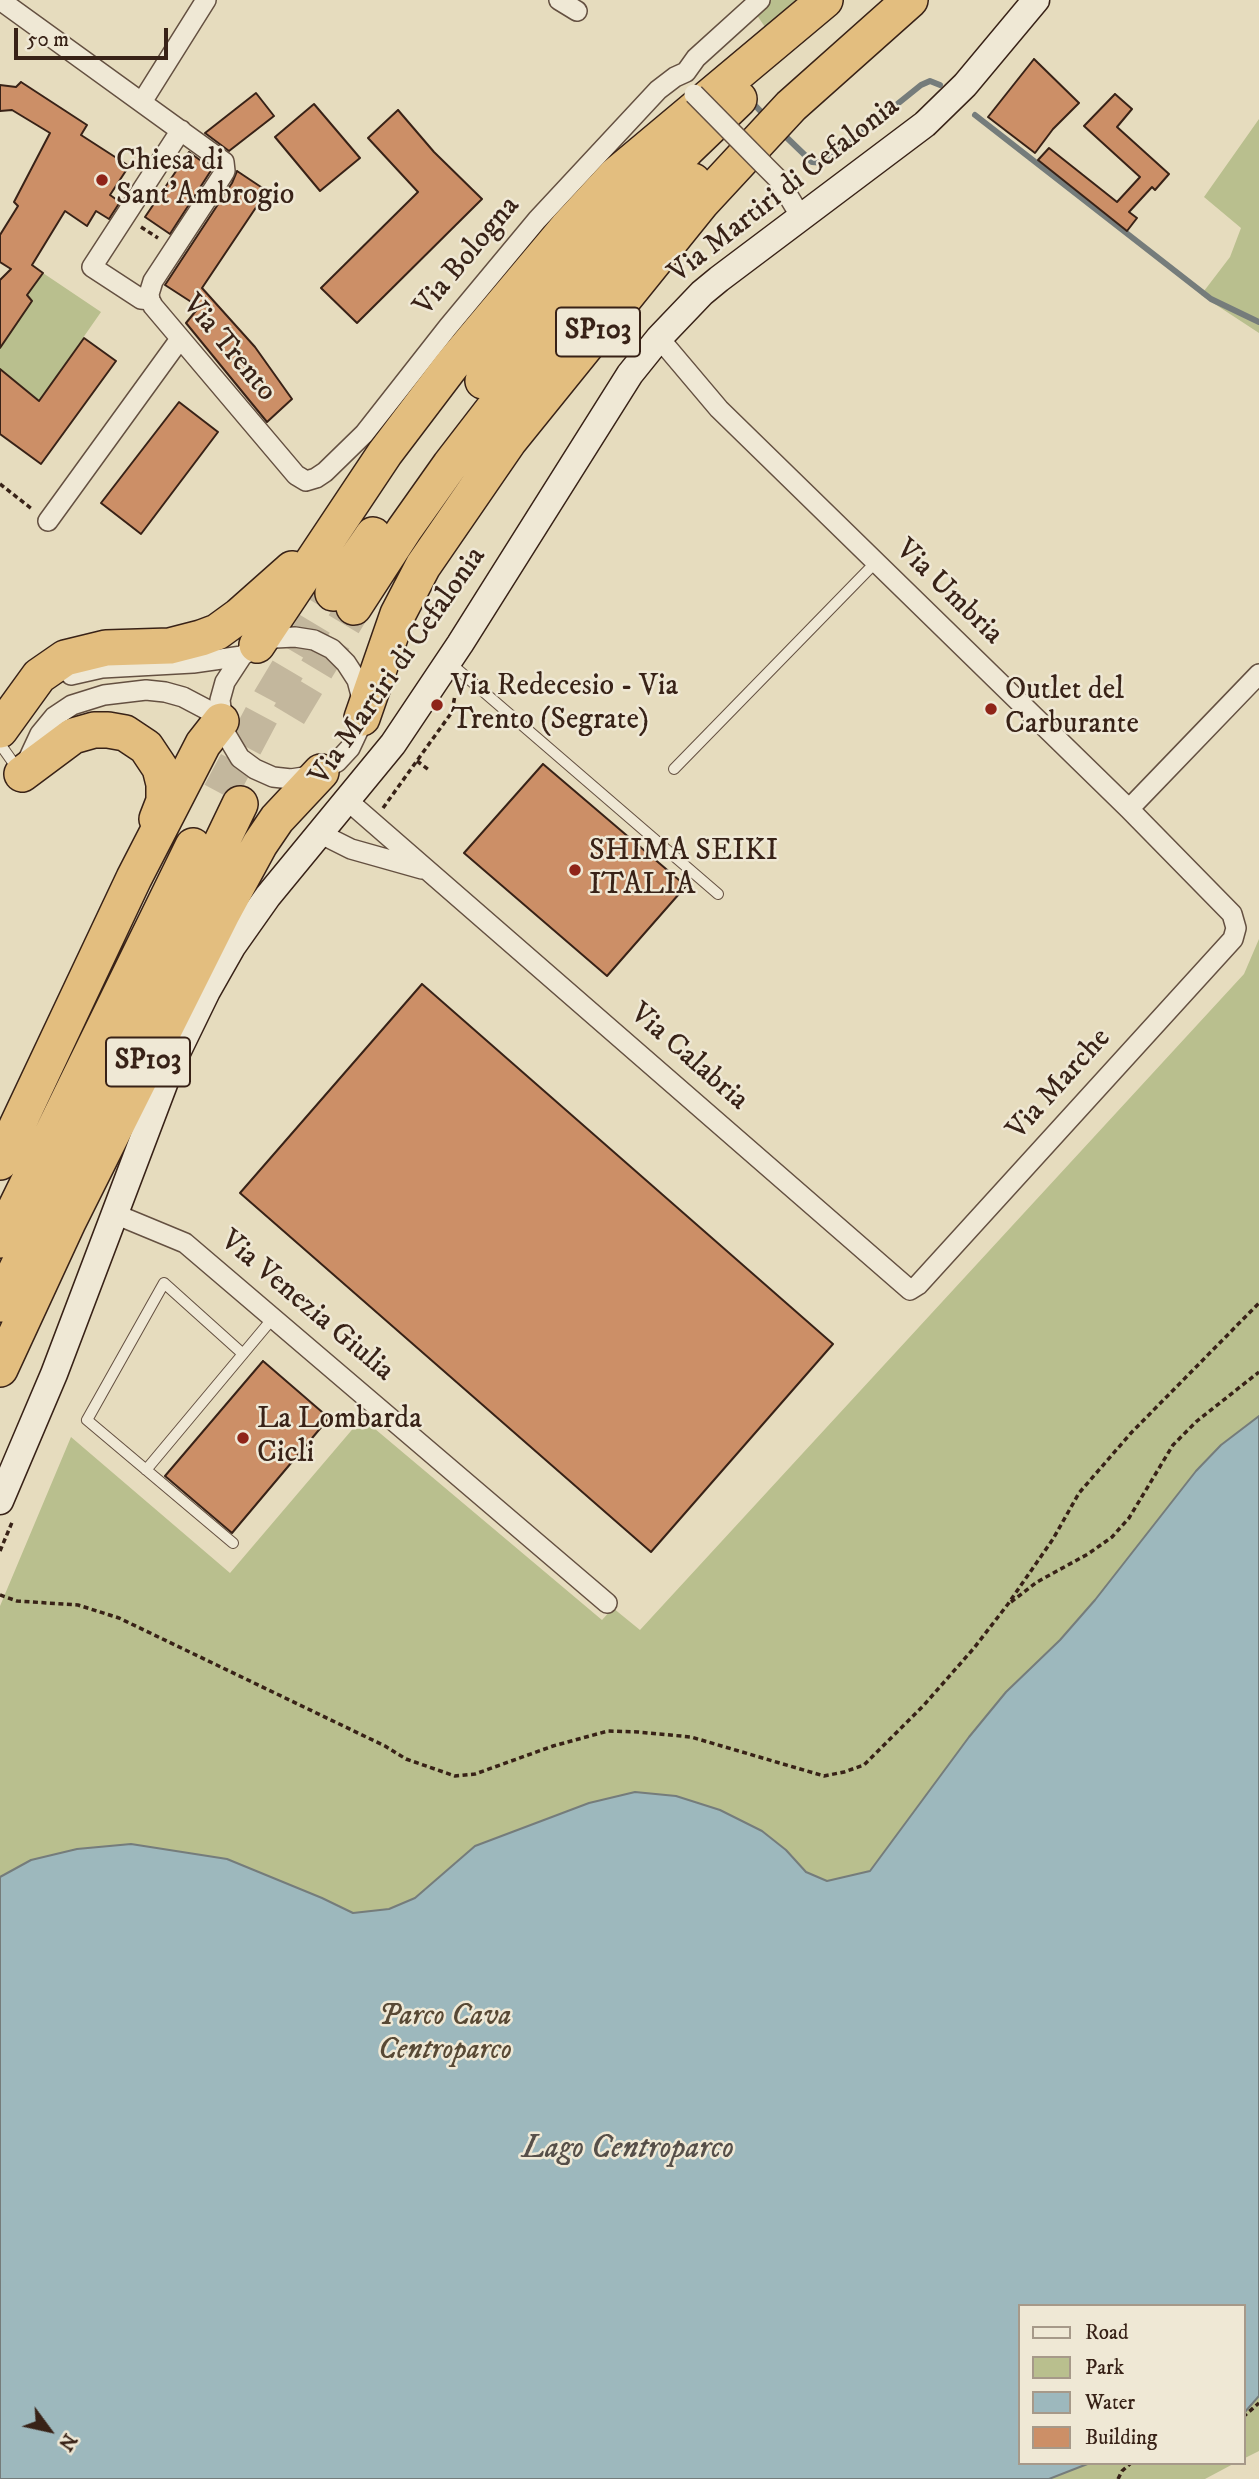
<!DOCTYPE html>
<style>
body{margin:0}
#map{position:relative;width:1259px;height:2479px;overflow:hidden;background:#e6dcbe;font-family:"IM FELL DW Pica",serif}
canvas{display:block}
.legend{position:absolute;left:1018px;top:2304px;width:228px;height:161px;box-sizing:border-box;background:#efe8d5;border:2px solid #a69989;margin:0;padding:9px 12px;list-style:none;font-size:21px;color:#382217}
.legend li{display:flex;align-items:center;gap:14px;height:35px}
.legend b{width:35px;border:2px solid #a69989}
.north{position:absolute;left:14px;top:2395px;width:70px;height:70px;-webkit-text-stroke:5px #efe8d5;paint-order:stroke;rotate:123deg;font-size:19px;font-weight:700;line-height:28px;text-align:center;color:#382217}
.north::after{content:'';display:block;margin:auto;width:24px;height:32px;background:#382217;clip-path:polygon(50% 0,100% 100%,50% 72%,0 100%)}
.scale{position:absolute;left:14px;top:28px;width:154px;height:32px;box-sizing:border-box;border:4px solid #382217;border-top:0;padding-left:9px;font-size:21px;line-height:24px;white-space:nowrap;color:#382217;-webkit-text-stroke:5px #efe8d5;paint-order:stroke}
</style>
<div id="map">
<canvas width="1259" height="2479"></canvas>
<ul class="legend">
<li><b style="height:9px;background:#efe8d5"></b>Road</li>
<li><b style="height:19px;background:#b9bf8e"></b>Park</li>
<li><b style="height:19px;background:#9db8bd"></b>Water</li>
<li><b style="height:19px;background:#cc8f67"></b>Building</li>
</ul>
<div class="north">N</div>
<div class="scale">50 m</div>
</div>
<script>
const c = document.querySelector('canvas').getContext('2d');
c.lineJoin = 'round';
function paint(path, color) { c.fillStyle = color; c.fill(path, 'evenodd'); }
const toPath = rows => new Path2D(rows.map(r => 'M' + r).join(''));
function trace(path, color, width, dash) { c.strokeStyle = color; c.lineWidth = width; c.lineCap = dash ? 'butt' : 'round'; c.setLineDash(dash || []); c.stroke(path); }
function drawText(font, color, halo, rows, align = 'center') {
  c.font = font + ' "IM FELL DW Pica",serif'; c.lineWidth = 5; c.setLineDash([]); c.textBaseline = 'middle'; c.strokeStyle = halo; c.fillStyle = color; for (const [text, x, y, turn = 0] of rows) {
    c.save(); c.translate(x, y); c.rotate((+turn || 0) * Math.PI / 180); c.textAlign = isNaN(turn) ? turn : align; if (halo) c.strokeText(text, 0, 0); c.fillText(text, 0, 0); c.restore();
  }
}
const green = toPath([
 [760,0,796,0,765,27,752,8],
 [1259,119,1259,333,1201,295,1230,257,1241,228,1204,197],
 [43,273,101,312,25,421,20,417,34,396,0,369,0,348,32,301,27,295],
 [1259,939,1259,2451,1243,2459,1243,2306,1019,2306,1019,2463,1235,2463,1205,2479,0,2479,0,1606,71,1437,230,1573,362,1418,602,1620,613,1608,640,1630,1244,974]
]);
const water = toPath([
 [1259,1416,1259,2396,1244,2413,1243,2306,1019,2306,1019,2463,1090,2463,1049,2479,0,2479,0,1877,31,1860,77,1849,131,1844,227,1859,322,1898,353,1913,389,1909,415,1898,475,1846,589,1803,635,1792,676,1796,720,1810,762,1831,786,1850,806,1872,827,1881,870,1871,969,1737,1006,1692,1060,1640,1095,1600,1196,1471,1221,1445,1259,1416]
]);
const stream = toPath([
 [749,99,766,117],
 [975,115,1211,299,1259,322],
 [781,132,812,162,824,163,921,85,930,81,940,85]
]);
const building = toPath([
 [1034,59,1079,103,1053,129,1035,153,988,117,1034,59],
 [21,82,87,125,81,135,129,166,110,195,120,202,109,219,96,211,87,226,65,211,32,265,43,273,27,295,32,301,0,348,0,280,11,269,0,262,0,235,18,206,14,202,50,133,12,110,0,111,0,85,16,87,21,82],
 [256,93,274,116,229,151,205,133,256,93],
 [1115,94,1132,109,1117,127,1169,174,1155,190,1152,187,1129,212,1137,218,1127,231,1038,160,1049,148,1117,202,1140,177,1084,126,1115,94],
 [314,104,360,158,320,191,275,137,314,104],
 [398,110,434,152,482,199,357,323,321,288,418,192,368,138,398,110],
 [189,152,212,169,170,234,145,217,189,152],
 [237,171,267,191,202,288,255,347,292,399,267,422,186,323,199,307,165,285,232,183,237,171],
 [84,338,116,361,41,464,0,434,0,369,39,401,84,338],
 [179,402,218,432,141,534,101,503,179,402],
 [543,764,686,886,607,976,464,853,543,764],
 [422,984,833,1344,651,1552,240,1193,422,984],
 [263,1361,329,1418,232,1533,165,1476,263,1361]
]);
const highwayTunnel = toPath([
 [289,715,354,607],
 [220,793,270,699,333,593]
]);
const path = toPath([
 [141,227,158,238],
 [0,484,32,509],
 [417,761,429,770],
 [383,808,452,712,455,695],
 [0,1551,13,1520],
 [0,1595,17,1601,78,1605,119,1618,385,1746,406,1759,455,1776,475,1774,553,1746,608,1731,638,1732,691,1737,824,1776,844,1772,864,1765,924,1705,974,1648,1008,1604,1053,1539,1079,1493,1131,1433,1259,1303],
 [1011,1602,1037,1582,1088,1554,1112,1537,1129,1518,1173,1445,1197,1421,1259,1372],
 [1243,2417,1259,2403],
 [1118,2479,1122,2471,1131,2463]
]);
const lane = toPath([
 [449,662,718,894],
 [0,744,17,768],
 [674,769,875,563],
 [146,1470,273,1318],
 [233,1543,87,1420,164,1283,243,1354]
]);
const street = toPath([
 [0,0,224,162,225,171,222,176,153,281,149,294,150,300,153,306,296,475,306,481,316,478,325,472,364,434,448,327,537,220,658,90,675,77,686,72,696,58,760,0],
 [559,0,577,11],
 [142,102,206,0],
 [763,164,778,179,801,217],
 [150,300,141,299,92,267,181,130],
 [48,521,180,339],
 [71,675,102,668,193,663,242,656,257,645,275,638,295,637,314,640,332,649,346,663,357,680,362,699,362,718,358,731,350,748,337,762,310,776,291,779,273,777,255,769,240,758,224,731,220,700,225,682,242,656],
 [26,764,40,734,54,717,72,705,104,695,146,690,165,692,183,697,221,717],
 [348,801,910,1290,918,1285,1233,939,1236,928,1232,914,1129,809,719,409,659,338],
 [1129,809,1259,674],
 [321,834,351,849,422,869],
 [115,1214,185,1243,607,1603]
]);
const secondary = toPath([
 [0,1501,54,1374,172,1063,207,991,232,947,268,896,393,744,460,644,630,374,659,338,702,293,719,279,925,124,965,85,1036,0]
]);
const highway = toPath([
 [483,381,563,285,615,226,686,150,739,99],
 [333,593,373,535],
 [354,607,404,530,450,465,524,369,601,279,693,181],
 [257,645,385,453,451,366,567,228,616,175,825,0],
 [362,718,398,614,423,566,509,441,702,202,791,106,910,0],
 [0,730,39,676,65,658,106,648,170,646,201,638,217,632,239,616,292,569],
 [22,774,73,736,94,730,108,730,125,733,146,747,160,768,164,784,164,801,157,819],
 [0,1162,134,878,203,744,221,721],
 [0,1240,193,846],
 [0,1304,240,804],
 [0,1369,68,1222,222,914,260,844,277,819,321,772]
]);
const streetBridge = toPath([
 [694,94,763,164]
]);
const markers = [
 [102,180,7,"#8f2418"],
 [437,705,7,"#8f2418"],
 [991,709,7,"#8f2418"],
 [575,870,7,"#8f2418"],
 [243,1438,7,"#8f2418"]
];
const shields = [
 [598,332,84],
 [148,1062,84]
];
const shieldNames = [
 ["SP103",598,332],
 ["SP103",148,1062]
];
const poiNames = [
 ["Chiesa di",116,163],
 ["Sant'Ambrogio",116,197],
 ["Via Redecesio - Via",451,688],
 ["Trento (Segrate)",451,722],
 ["Outlet del",1005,692],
 ["Carburante",1005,726],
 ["SHIMA SEIKI",589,853],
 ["ITALIA",589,887],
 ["La Lombarda",257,1421],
 ["Cicli",257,1455]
];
const streetNames = [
 ["Via Martiri di Cefalonia",785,191,-38],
 ["Via Bologna",468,257,-50],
 ["Via Trento",228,349,50],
 ["Via Umbria",948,593,44],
 ["Via Martiri di Cefalonia",399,667,-55],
 ["Via Calabria",688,1058,41],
 ["Via Marche",1060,1085,-48],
 ["Via Venezia Giulia",306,1307,40]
];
const parkNames = [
 ["Parco Cava",445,2018],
 ["Centroparco",445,2052]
];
const waterNames = [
 ["Lago Centroparco",628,2150]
];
paint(green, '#b9bf8e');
paint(water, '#9db8bd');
trace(water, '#757c7b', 2);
trace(stream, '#757c7b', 6);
paint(building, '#cc8f67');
trace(building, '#382217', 2);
trace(highwayTunnel, '#c3b79d', 35, [35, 18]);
trace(lane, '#645041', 12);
trace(street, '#645041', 22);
trace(secondary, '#382217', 29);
trace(highway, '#382217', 38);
trace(path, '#382217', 3.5, [5, 3.5]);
trace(lane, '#efe8d5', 10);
trace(street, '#efe8d5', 19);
trace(secondary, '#efe8d5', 26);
trace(highway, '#e3be7f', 35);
trace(streetBridge, '#645041', 22, []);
trace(streetBridge, '#efe8d5', 19);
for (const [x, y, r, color] of markers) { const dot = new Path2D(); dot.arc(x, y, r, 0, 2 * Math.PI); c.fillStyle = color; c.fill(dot); trace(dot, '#efe8d5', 2.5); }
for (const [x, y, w] of shields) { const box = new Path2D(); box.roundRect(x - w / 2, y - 24.5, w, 49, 5); c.fillStyle = '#efe8d5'; c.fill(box); trace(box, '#382217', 2); }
drawText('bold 28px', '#382217', null, shieldNames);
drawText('30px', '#382217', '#efe8d5', poiNames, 'left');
drawText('30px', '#382217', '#efe8d5', streetNames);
drawText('italic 30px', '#584935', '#efe8d5', parkNames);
drawText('italic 32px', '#564f49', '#efe8d5', waterNames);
</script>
